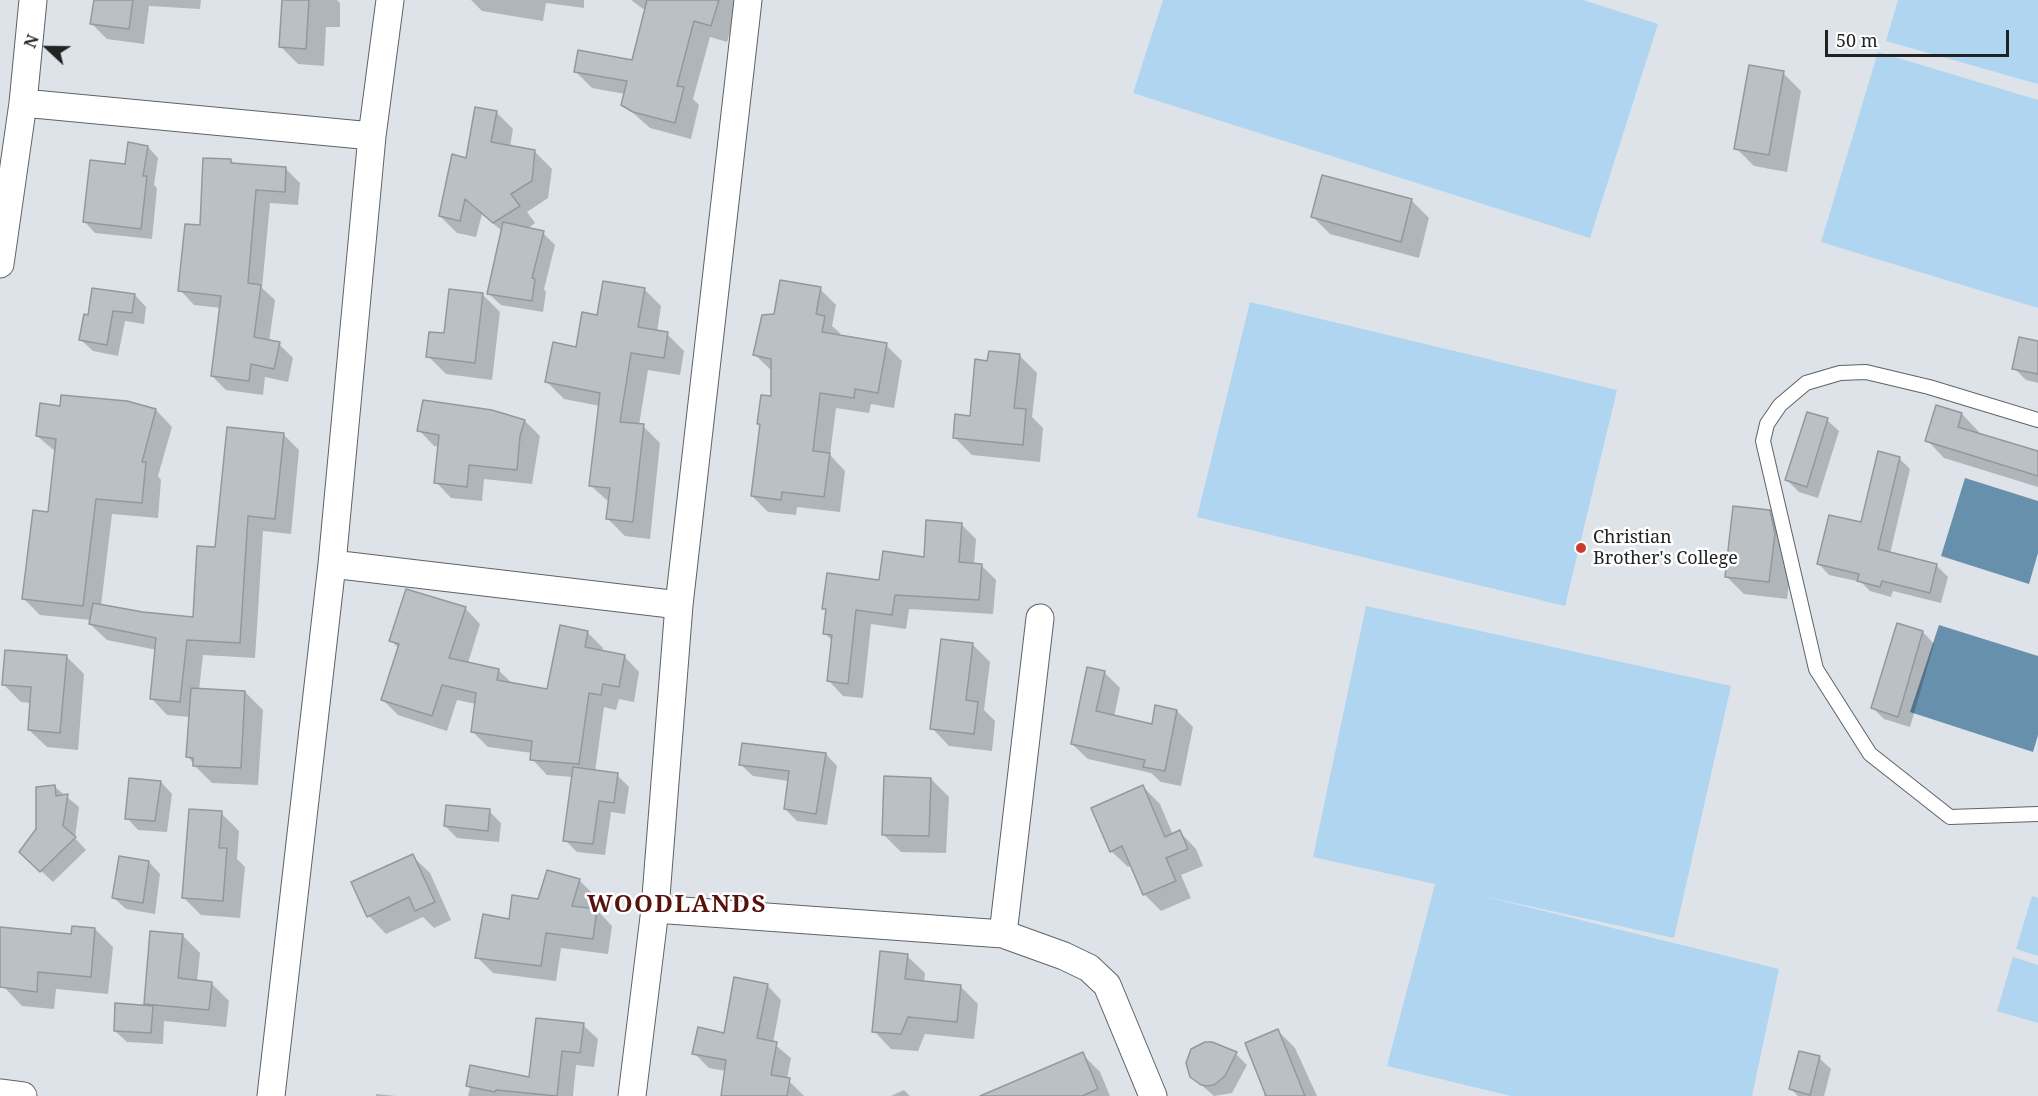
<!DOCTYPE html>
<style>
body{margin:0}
#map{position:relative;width:2038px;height:1096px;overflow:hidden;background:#dde3e8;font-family:"Noto Serif",serif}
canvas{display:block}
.north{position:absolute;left:18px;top:18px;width:60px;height:60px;-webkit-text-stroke:4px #fff;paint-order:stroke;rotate:292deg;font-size:16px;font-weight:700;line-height:24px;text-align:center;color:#202223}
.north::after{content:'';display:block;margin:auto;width:21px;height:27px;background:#202223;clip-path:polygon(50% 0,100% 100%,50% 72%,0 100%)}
.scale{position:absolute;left:1825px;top:30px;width:184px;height:27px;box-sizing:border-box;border:3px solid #202223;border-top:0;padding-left:8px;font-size:18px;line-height:21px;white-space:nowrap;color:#202223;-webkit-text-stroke:4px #fff;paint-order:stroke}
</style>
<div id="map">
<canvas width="2038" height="1096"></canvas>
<div class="north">N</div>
<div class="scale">50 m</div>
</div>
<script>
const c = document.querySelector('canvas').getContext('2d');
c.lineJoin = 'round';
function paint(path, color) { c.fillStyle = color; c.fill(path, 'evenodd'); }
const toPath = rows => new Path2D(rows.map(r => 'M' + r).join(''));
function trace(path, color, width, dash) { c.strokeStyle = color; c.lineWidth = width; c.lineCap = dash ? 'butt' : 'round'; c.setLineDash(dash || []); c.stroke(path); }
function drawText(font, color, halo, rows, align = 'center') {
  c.font = font + ' "Noto Serif",serif'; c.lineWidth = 5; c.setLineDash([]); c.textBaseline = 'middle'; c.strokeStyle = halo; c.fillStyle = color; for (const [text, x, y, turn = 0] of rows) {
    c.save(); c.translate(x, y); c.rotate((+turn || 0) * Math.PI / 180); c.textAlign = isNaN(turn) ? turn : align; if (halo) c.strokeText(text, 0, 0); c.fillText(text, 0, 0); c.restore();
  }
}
const green = toPath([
 [1163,0,1583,0,1658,24,1590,238,1133,93],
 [1898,0,2038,0,2038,84,1886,41],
 [1878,52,2038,100,2038,308,1821,242],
 [1250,302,1617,390,1565,606,1197,517],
 [1366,606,1731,686,1674,938,1479,895,1779,969,1752,1096,1511,1096,1387,1066,1435,884,1313,857],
 [2032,896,2038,898,2038,956,2016,949],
 [2013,957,2038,965,2038,1023,1997,1011]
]);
const water = toPath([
 [1965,478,2038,501,2038,553,2029,584,1941,556],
 [1939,625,2038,656,2038,735,2033,752,1910,712]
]);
const shadow = toPath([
 [95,0,201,0,200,9,149,6,144,44,107,39,92,24],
 [284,0,337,0,340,3,340,27,326,27,324,66,298,64,281,47],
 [471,0,584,0,584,8,546,3,543,21,482,11],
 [631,0,739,0,727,42,710,37,693,99,699,105,691,139,650,128,623,104,625,94,592,88,576,72,633,62,646,11],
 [1783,73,1801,91,1787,172,1754,166,1736,148],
 [496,112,513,129,510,147,535,152,552,169,548,198,527,212,535,223,527,229,543,233,555,245,544,289,546,292,543,312,501,305,489,294,503,232,482,214,476,237,457,233,440,216,467,159],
 [148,147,158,158,154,185,157,188,152,239,95,233,85,222,126,165],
 [231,160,236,165,286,169,300,183,298,205,270,203,262,288,275,300,269,342,279,344,293,358,288,382,265,377,263,395,226,390,212,376,221,308,194,305,180,290,201,227],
 [1412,201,1429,218,1419,258,1330,234,1312,216],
 [644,289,661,306,657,332,667,334,684,351,680,375,648,370,639,425,643,426,660,443,650,539,625,536,608,519,610,503,591,486,600,406,564,399,547,382,578,349,598,317],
 [820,289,836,305,832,326,840,333,839,337,886,345,902,361,894,408,871,404,869,413,836,408,830,455,845,471,840,512,797,507,796,515,768,512,752,496,761,426,759,423,773,398,772,371,755,355,775,316],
 [482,294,500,312,492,380,446,374,428,356],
 [135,295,146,307,144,324,125,321,118,356,93,351,81,340,89,317],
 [2038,343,2038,383,2026,380,2014,368],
 [1019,355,1037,373,1032,417,1043,428,1040,462,972,455,954,437,971,417,988,363],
 [61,408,156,410,172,427,158,476,161,480,158,518,112,514,101,606,143,614,194,618,216,548,283,434,299,450,291,534,263,531,255,658,203,655,199,690,245,692,263,710,258,785,212,783,194,765,188,756,190,717,167,715,151,698,157,650,107,640,90,624,91,620,40,615,24,599,49,513,56,452,37,436],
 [1962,414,1979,432,1978,435,2038,453,2038,487,1944,458,1927,440],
 [1827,420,1839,431,1818,498,1799,492,1787,480],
 [525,421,540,436,532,484,484,479,482,501,451,498,436,482,440,447,434,446,419,430],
 [1899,458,1910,469,1890,554,1937,566,1948,577,1941,603,1893,591,1891,597,1870,591,1861,582,1829,575,1819,564,1862,524],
 [1769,511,1787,529,1793,553,1787,599,1744,594,1726,576],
 [961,524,976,539,974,565,981,565,996,580,993,614,909,609,906,629,871,624,863,698,843,696,829,681,833,642,825,633,827,612,823,608,925,558],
 [465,608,480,624,468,663,498,670,513,684,548,691,587,632,603,648,602,652,624,656,639,672,634,702,619,699,616,710,604,707,595,772,617,775,629,787,625,814,611,812,605,855,577,852,565,840,573,777,547,775,532,759,532,753,488,747,473,732,476,704,457,700,447,731,398,715,383,700,399,649,391,640],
 [1923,632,1934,644,1910,727,1884,719,1873,708],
 [972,644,990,662,984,710,995,721,992,751,949,746,932,728],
 [66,656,84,674,78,750,47,747,29,730,31,703,21,702,4,685],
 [1104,672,1120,688,1114,717,1153,725,1177,711,1193,727,1181,786,1161,782,1151,773,1088,759,1072,744],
 [826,754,837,766,827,825,797,821,785,809,789,781,753,776,741,765],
 [931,779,949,797,946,853,901,852,883,834],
 [161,782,172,794,167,832,138,830,127,818],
 [55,787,79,807,75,838,86,850,53,882,21,852,38,829],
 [1143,787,1160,804,1173,835,1180,832,1196,849,1203,866,1181,875,1191,898,1161,911,1145,895,1132,865,1128,867,1111,851],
 [489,811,501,823,499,842,457,838,445,826],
 [221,813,239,831,237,859,245,867,240,918,201,915,184,898],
 [412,856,430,873,451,920,434,928,423,917,386,934,369,916],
 [149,862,160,874,155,914,126,909,114,898],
 [579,880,595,896,591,910,597,910,612,926,608,954,561,948,556,981,493,973,477,957,510,921,540,901],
 [0,929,73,936,95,929,113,947,108,994,56,989,54,1009,22,1006,5,988,7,968,0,968],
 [182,935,200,953,197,982,211,983,229,1001,226,1027,164,1021,163,1044,127,1042,115,1031,149,1007,145,1003],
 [907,956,925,973,924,982,960,986,978,1004,974,1039,925,1034,918,1051,891,1049,874,1031],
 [767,985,781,1000,773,1043,791,1058,787,1079,804,1096,723,1096,726,1071,709,1068,694,1053,725,1034],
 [583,1025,598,1039,594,1067,576,1065,573,1096,468,1096,470,1088,467,1085,531,1079],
 [1278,1031,1295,1048,1317,1096,1264,1096],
 [1082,1054,1100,1072,1110,1096,1008,1096],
 [1236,1054,1247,1065,1232,1093,1214,1096,1191,1076],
 [1819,1058,1831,1069,1824,1096,1798,1096,1791,1089],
 [904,1090,910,1096,891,1096],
 [376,1094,396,1096,376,1096]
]);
const building = toPath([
 [94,0,133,0,129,29,90,24,94,0],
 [282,0,309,0,306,49,279,47,282,0],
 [647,0,719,0,711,26,694,21,677,86,684,87,675,123,633,112,621,105,627,81,574,72,578,50,632,60,647,0],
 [1749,65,1784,71,1769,155,1734,149,1749,65],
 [475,107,497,111,491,142,535,150,532,181,511,194,520,206,493,223,465,199,460,221,439,216,452,154,466,158,475,107],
 [128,142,148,146,143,176,147,176,141,229,83,222,90,160,125,164,128,142],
 [203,158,231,159,231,163,286,167,285,192,256,190,248,283,261,285,254,337,280,342,274,369,251,364,249,381,211,376,221,296,178,291,185,224,200,225,203,158],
 [1322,175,1412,199,1401,242,1311,217,1322,175],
 [503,222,544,231,532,278,535,279,532,301,487,294,503,222],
 [780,280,821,287,816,314,825,316,822,332,887,343,878,393,855,389,854,398,820,393,813,451,830,453,824,497,782,492,781,500,751,496,760,424,757,424,761,395,771,396,771,359,753,355,762,315,774,314,780,280],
 [603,281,645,288,638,327,668,332,664,358,631,353,620,422,644,424,633,522,606,519,610,488,589,486,600,393,545,382,553,342,576,347,582,312,597,315,603,281],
 [92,288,135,294,132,313,113,311,107,345,79,340,84,314,88,315,92,288],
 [449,289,483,293,475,363,426,357,429,332,444,333,449,289],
 [2019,337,2038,341,2038,374,2012,369,2019,337],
 [989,351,1020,354,1014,408,1026,409,1023,445,953,438,955,414,970,416,975,359,987,361,989,351],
 [61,395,127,401,156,409,142,462,146,462,142,503,96,499,83,606,22,599,33,510,48,512,56,439,36,436,40,403,60,406,61,395],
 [423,400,492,410,525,420,520,436,517,470,469,465,467,487,434,483,439,435,417,431,423,400],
 [1936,405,1962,413,1958,427,2038,451,2038,476,1925,441,1936,405],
 [1807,412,1828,418,1807,487,1785,480,1807,412],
 [227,427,284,433,275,519,248,516,240,643,187,640,180,702,150,699,156,638,89,624,93,603,143,612,193,617,197,546,215,547,227,427],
 [1878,451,1900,457,1878,549,1937,564,1930,593,1882,581,1880,587,1857,581,1859,574,1817,564,1829,515,1861,522,1878,451],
 [1733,506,1770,510,1775,534,1769,582,1725,577,1733,506],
 [926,520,962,523,959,562,982,564,979,600,895,595,892,615,856,610,848,684,827,681,832,635,823,634,826,609,822,609,827,573,879,580,883,551,924,557,926,520],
 [406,589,466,607,449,658,499,669,497,680,547,689,560,625,588,631,585,647,625,655,619,687,603,684,601,695,589,693,579,764,530,760,532,741,471,732,476,693,442,685,432,716,381,700,399,644,389,641,406,589],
 [1897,623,1923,631,1898,717,1871,708,1897,623],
 [941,639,973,643,966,700,978,702,974,734,930,729,941,639],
 [5,650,67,655,60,733,28,730,31,687,2,685,5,650],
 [1087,667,1105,671,1096,711,1152,724,1155,705,1177,710,1165,771,1143,767,1145,760,1071,744,1087,667],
 [191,688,245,691,241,768,193,766,193,758,186,757,191,688],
 [742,743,826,753,816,814,784,809,789,771,739,765,742,743],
 [573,767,618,773,614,803,599,801,593,844,563,841,573,767],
 [884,776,931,778,929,836,882,835,884,776],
 [129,778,161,781,155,821,125,819,129,778],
 [55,785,56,796,68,794,63,826,76,837,40,872,19,852,36,829,36,787,55,785],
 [1143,785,1165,837,1180,830,1188,849,1166,858,1176,881,1143,895,1122,846,1110,852,1091,808,1143,785],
 [446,805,490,809,488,831,444,826,446,805],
 [189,809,222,811,219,848,227,848,223,901,182,898,189,809],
 [413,854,435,902,415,911,409,897,367,917,351,882,413,854],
 [119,856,149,861,143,903,112,898,119,856],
 [547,870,580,879,572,906,597,909,593,939,546,933,541,966,475,958,483,914,509,919,512,895,538,899,547,870],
 [72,926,95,928,91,977,38,972,37,992,0,987,0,927,71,934,72,926],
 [150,931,183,934,178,978,212,982,209,1010,144,1004,150,931],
 [880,951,908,954,905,979,961,985,957,1022,908,1017,901,1034,872,1032,880,951],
 [734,977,768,984,757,1038,777,1042,771,1075,790,1078,787,1096,721,1096,726,1060,692,1054,698,1027,724,1033,734,977],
 [115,1003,153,1006,151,1033,114,1031,115,1003],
 [536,1018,584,1023,580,1053,562,1051,557,1096,496,1090,495,1092,466,1086,470,1065,529,1077,536,1018],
 [1278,1029,1305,1096,1266,1096,1245,1043,1278,1029],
 [1205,1042,1212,1042,1237,1052,1225,1076,1214,1085,1207,1086,1201,1085,1190,1077,1186,1063,1191,1049,1205,1042],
 [1799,1051,1820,1056,1810,1095,1789,1089,1799,1051],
 [1083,1052,1098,1089,1082,1096,980,1096,1083,1052]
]);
const lane = toPath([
 [2038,420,1929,387,1866,372,1840,373,1806,383,1780,405,1767,424,1763,441,1816,669,1870,754,1950,817,2038,814]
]);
const street = toPath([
 [23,103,372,136],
 [0,264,23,103,33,0],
 [332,564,679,605],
 [655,909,1003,934,1064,956,1089,968,1107,985,1153,1096],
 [1003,934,1040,618],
 [0,1093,23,1096],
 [271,1096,332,564,372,136,390,0],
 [632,1096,655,909,679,605,748,0]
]);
const markers = [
 [1581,548,6,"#ca3d2e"]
];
const poiNames = [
 ["Christian",1593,538],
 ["Brother's College",1593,559]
];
const districtNames = [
 ["WOODLANDS",677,905]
];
paint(green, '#afd5f0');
paint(water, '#6790ad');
paint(shadow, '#0003');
paint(building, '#bac0c4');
trace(building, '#93989c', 1.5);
trace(lane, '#5e6367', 16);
trace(street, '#5e6367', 29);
trace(lane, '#fff', 14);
trace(street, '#fff', 27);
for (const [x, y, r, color] of markers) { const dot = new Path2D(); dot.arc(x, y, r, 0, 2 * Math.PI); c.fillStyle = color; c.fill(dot); trace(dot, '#fff', 2); }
drawText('18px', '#202223', '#fff', poiNames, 'left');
c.letterSpacing = '1.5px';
drawText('bold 24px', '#56120c', '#fff', districtNames);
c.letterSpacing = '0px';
</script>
